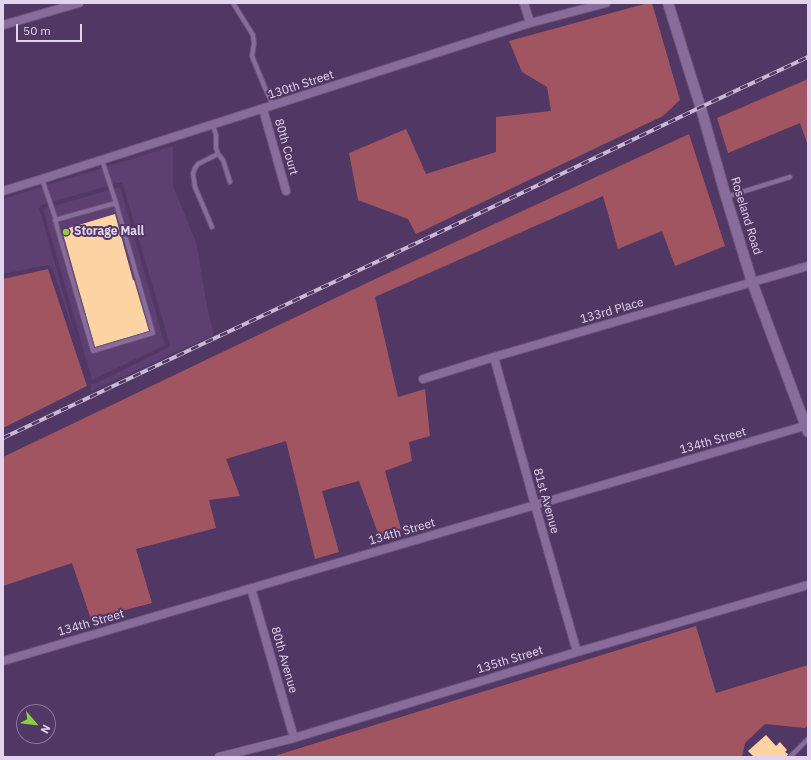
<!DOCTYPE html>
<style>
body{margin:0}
#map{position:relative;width:811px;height:760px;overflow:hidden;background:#513763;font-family:"IBM Plex Sans",sans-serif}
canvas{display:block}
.frame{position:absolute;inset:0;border:4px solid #e3d4ee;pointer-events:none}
.north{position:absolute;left:16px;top:704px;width:40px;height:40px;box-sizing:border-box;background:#513763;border:1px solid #8b769b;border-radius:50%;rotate:118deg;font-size:11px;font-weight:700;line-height:16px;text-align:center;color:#e3d4ee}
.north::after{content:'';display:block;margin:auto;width:14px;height:18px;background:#8fcd42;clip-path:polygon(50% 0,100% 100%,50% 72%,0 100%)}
.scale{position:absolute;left:16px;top:24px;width:66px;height:18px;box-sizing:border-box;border:2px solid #e3d4ee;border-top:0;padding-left:5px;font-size:12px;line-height:14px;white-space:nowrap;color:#e3d4ee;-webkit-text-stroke:3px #513763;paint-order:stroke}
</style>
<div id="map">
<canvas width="811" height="760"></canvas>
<div class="frame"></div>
<div class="north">N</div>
<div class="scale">50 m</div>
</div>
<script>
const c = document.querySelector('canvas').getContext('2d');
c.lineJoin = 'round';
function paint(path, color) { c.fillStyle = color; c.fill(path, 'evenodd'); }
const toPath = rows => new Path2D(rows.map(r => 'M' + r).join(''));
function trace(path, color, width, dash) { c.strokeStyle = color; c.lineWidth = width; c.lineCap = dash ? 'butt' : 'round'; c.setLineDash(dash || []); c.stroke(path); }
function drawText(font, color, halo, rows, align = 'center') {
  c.font = font + ' "IBM Plex Sans",sans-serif'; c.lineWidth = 4; c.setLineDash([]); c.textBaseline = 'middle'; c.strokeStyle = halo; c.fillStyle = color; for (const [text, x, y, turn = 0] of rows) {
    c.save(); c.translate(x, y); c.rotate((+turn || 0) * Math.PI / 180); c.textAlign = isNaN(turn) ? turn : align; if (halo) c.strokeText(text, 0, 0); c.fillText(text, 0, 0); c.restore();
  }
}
const built = toPath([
 [173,146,173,186,196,242,206,301,214,335,91,391,91,384,94,384,168,348,170,345,123,185,121,183,118,183,41,205,39,208,78,345,52,268,51,266,47,265,3,274,3,199],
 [120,187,165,345,92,380,43,209]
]);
const green = toPath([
 [648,3,652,3,680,100,663,116,416,234,408,219,358,200,349,153,406,129,426,174,496,152,496,117,551,111,547,87,522,72,509,41],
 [808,79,808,146,800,123,728,153,717,118],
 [689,134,725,246,675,266,662,231,618,249,603,196,375,297,398,397,425,389,430,436,409,442,412,461,385,471,402,533,380,539,359,481,322,491,339,552,315,559,286,441,226,459,240,496,209,500,216,528,136,549,152,603,91,619,72,563,3,586,3,457,371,281],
 [48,269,87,386,3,428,3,279],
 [696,626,716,693,808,665,808,726,805,728,765,724,745,743,742,757,271,757]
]);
const building = toPath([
 [115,214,133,280,134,280,149,331,95,347,62,230],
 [766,735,776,746,780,742,787,750,785,752,788,754,787,757,754,757,748,751]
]);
const service = toPath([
 [233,3,253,35,254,44,252,56,265,88,273,105],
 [218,154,223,160,230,182],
 [102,160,116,203,153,333,93,351,55,220,116,203],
 [42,179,56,220],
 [726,197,790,177],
 [212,227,195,187,193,174,195,168,198,164,218,154,216,148,216,135,213,125],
 [790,757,808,739]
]);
const minor = toPath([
 [524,3,530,23],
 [3,25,79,3],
 [263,109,286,191],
 [3,191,42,179,530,23,606,3],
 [494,357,535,505,577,652],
 [423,379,494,357,808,266],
 [251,588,294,738],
 [3,661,808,425],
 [219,757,294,738,577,652,808,585]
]);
const secondary = toPath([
 [668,3,702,112,726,197,752,282,808,432]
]);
const rail = toPath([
 [3,438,457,224,701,107,808,57]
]);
const markers = [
 [66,232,4,"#8fcd42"]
];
const streetNames = [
 ["130th Street",301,85,-18],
 ["80th Court",286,147,74],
 ["Roseland Road",746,216,73],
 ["133rd Place",612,311,-16],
 ["134th Street",713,441,-16],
 ["81st Avenue",546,501,74],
 ["134th Street",402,532,-16],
 ["134th Street",91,623,-16],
 ["80th Avenue",284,660,74],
 ["135th Street",510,660,-17]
];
const poiNames = [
 ["Storage Mall",74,232]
];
paint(built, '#5e3f72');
paint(green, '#a05561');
paint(building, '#fcd3a3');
trace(service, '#6b5479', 6);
trace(minor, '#6b5479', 10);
trace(secondary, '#6b5479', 12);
trace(service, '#886c9b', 4);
trace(minor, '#886c9b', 8);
trace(secondary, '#886c9b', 10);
trace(rail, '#cab9d6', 4);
trace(rail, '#513763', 2.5, [8]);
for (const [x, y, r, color] of markers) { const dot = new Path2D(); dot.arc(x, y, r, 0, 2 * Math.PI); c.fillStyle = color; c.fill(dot); trace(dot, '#513763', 1.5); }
drawText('12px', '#e3d4ee', '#513763', streetNames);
drawText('bold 12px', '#e3d4ee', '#513763', poiNames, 'left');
</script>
